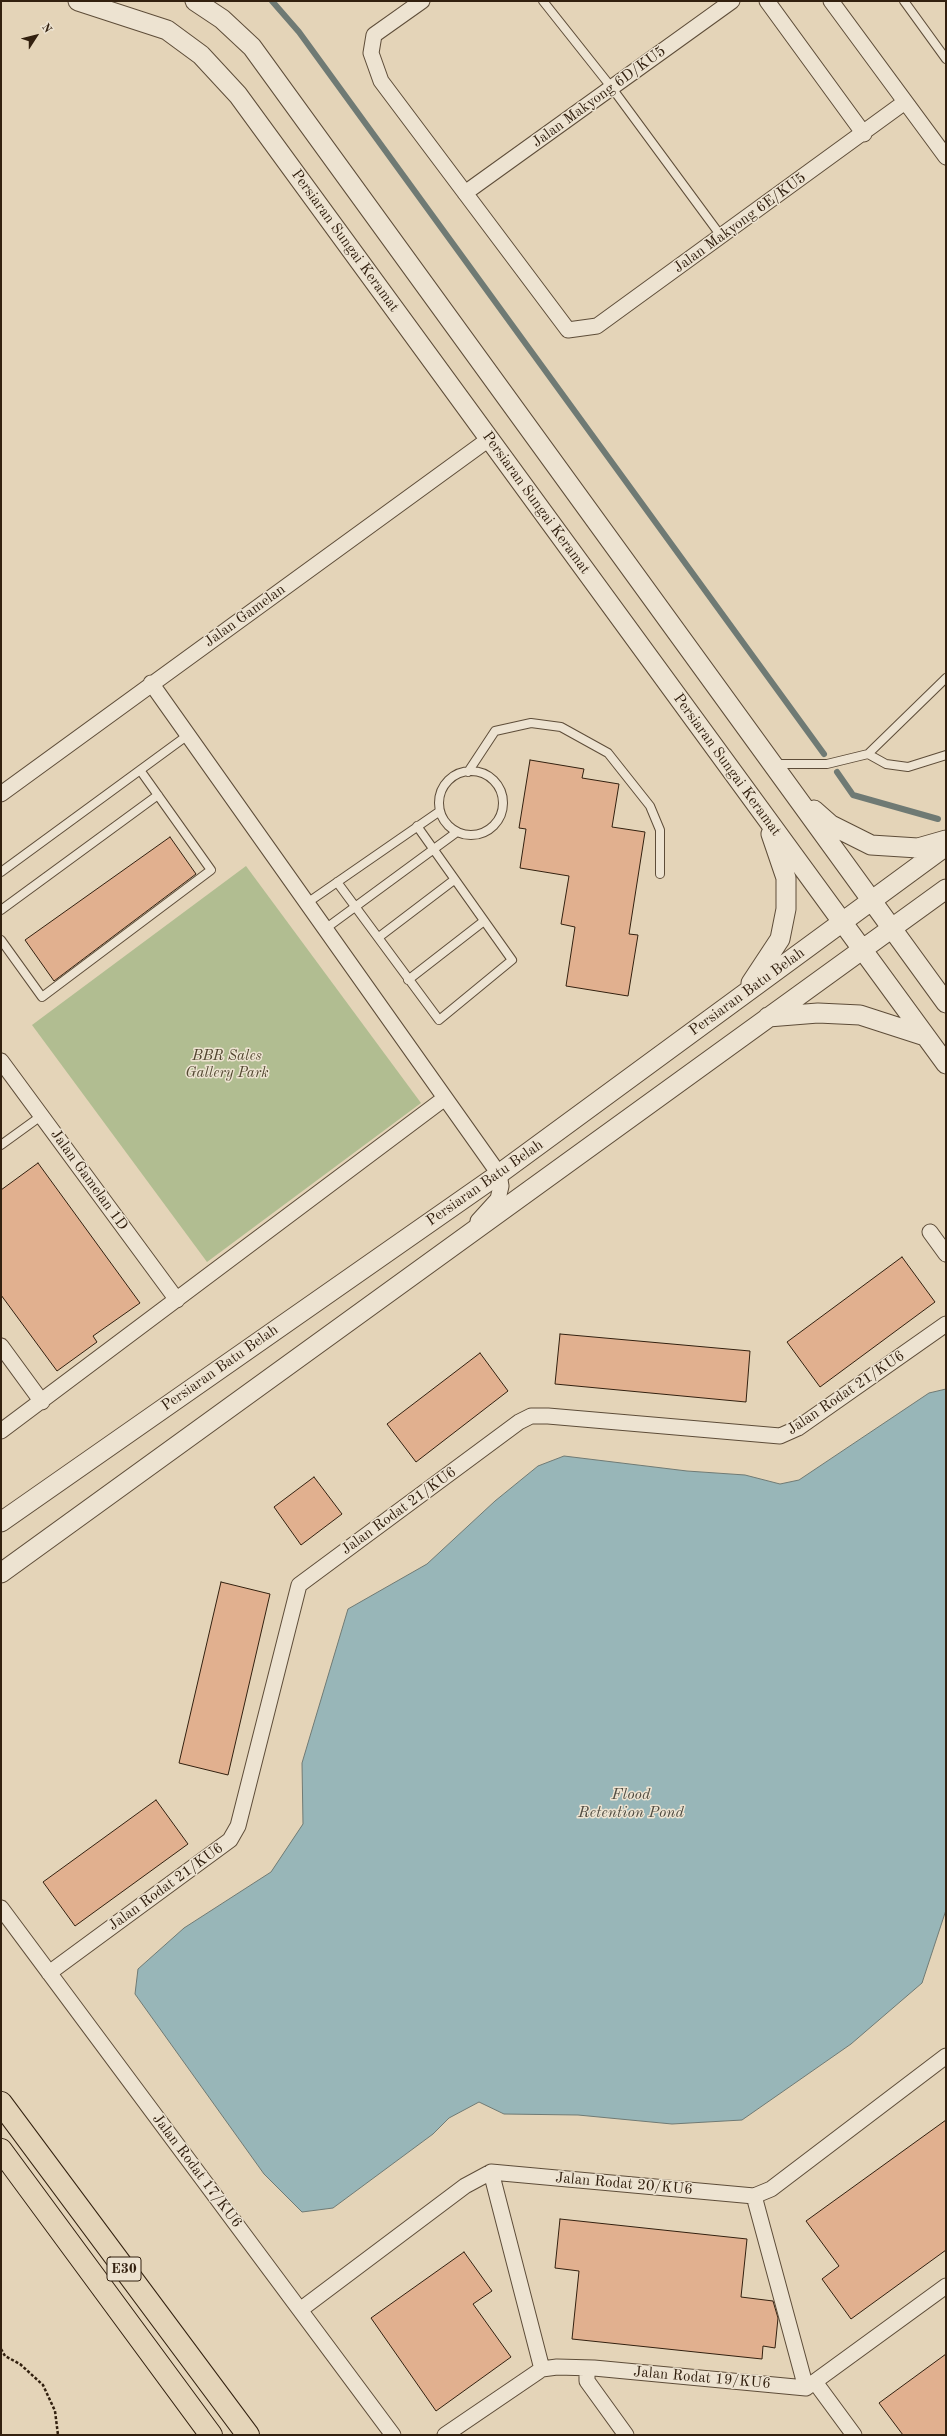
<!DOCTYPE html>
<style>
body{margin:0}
#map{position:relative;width:947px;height:2436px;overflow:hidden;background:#e4d4b8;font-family:"Old Standard TT",serif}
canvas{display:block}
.frame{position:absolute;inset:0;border:2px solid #32200f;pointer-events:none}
.north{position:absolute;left:16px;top:16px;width:40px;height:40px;-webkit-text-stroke:3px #ede3d1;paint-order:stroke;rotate:54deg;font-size:11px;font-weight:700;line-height:16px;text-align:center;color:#32200f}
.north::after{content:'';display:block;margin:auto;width:14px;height:18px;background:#32200f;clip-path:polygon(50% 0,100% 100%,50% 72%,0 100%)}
</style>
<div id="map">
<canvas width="947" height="2436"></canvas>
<div class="frame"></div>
<div class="north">N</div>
</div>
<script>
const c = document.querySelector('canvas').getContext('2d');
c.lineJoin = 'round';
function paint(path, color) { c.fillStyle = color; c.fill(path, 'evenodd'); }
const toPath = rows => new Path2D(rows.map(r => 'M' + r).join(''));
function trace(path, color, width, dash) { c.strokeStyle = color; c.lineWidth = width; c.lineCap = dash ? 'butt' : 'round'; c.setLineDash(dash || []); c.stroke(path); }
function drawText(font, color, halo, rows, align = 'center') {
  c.font = font + ' "Old Standard TT",serif'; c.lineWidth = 3; c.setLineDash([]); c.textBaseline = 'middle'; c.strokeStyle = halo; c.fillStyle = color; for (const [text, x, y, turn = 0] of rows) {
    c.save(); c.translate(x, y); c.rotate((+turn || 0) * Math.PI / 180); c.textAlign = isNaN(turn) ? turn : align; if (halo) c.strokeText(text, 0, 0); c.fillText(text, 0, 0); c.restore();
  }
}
const green = toPath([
 [246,866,421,1103,207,1262,32,1025]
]);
const water = toPath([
 [946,1389,946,1910,922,1983,851,2044,742,2120,672,2124,578,2115,504,2114,479,2102,449,2118,433,2134,333,2208,302,2212,264,2174,135,1994,138,1969,184,1928,271,1872,303,1824,302,1763,348,1609,427,1564,495,1501,538,1466,564,1456,687,1471,745,1475,780,1484,799,1480,929,1393,946,1389]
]);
const stream = toPath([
 [272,1,299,32,824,754],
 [837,772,853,795,938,819]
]);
const building = toPath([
 [530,760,584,769,582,778,619,784,612,827,645,832,629,934,638,935,628,996,566,986,575,927,561,924,569,876,520,868,526,829,519,828,530,760],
 [170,837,196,874,54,981,25,940,170,837],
 [38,1163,140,1303,93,1336,97,1342,57,1371,1,1295,1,1190,38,1163],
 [902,1257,935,1302,820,1387,787,1342,902,1257],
 [560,1334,750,1351,746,1402,555,1384,560,1334],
 [480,1353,508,1391,416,1462,387,1424,480,1353],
 [314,1477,342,1514,301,1545,274,1507,314,1477],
 [221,1582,270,1594,228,1775,179,1763,221,1582],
 [156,1800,188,1844,75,1926,43,1882,156,1800],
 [946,2120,946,2250,851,2319,822,2279,839,2266,806,2221,946,2120],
 [560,2219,747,2239,741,2297,773,2301,778,2318,775,2348,763,2346,762,2359,572,2339,579,2271,555,2268,560,2219],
 [464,2252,492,2291,473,2304,511,2357,436,2411,371,2318,464,2252],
 [946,2354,946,2435,903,2435,879,2403,946,2354]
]);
const path = toPath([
 [1,2349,5,2356,20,2364,43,2385,55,2411,58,2435]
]);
const service = toPath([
 [543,1,612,88,721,236],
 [904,1,946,59],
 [868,754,886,764,908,767,946,755],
 [774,764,827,764,868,754,946,678],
 '439 803a32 32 0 1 1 64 0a32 32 0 1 1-64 0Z',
 [468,772,495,731,531,723,561,727,608,753,650,806,660,830,660,874],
 [1,872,188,735],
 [337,882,439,1020,512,960,417,826],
 [307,903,440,811],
 [1,910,158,795],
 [325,929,457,832],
 [379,937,454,880],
 [1,940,42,997,211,870,140,770],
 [408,980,484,921],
 [1,1145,41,1116]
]);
const minor = toPath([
 [422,1,374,35,371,53,381,81,568,330,597,326,905,102],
 [767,1,864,134],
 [831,1,946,157],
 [465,193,732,1],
 [151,683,499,1174,501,1186,498,1199,478,1221],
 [1,794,489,439],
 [1,1061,177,1300],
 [930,1232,946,1254],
 [1,1346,42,1402],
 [1,1431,445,1098],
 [1,1908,393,2435],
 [49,1973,230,1840,238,1826,299,1585,519,1422,531,1416,548,1416,780,1436,798,1428,946,1324],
 [491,2172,542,2369],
 [754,2196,806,2388],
 [300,2310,465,2186,491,2172,754,2196,771,2189,946,2056],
 [587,2368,587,2381,626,2435],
 [815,2382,854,2435],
 [445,2435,542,2369,557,2367,594,2368,806,2388,946,2286]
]);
const tertiary = toPath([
 [78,1,167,30,201,55,238,95,946,1064],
 [195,1,222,19,252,47,946,1003],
 [814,810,831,825,871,845,918,848,946,840],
 [751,983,780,939,786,909,786,878,771,834],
 [768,1017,818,1013,860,1015,925,1036],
 [1,1522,499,1174,946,846],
 [1,1573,946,889]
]);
const motorway = toPath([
 [1,2103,248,2435],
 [1,2150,211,2435]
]);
const shields = [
 [124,2269,34]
];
const shieldNames = [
 ["E30",124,2269]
];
const streetNames = [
 ["Jalan Makyong 6D/KU5",599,97,-36],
 ["Jalan Makyong 6E/KU5",740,223,-36],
 ["Persiaran Sungai Keramat",345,241,54],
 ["Persiaran Sungai Keramat",536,503,54],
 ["Jalan Gamelan",245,616,-36],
 ["Persiaran Sungai Keramat",727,765,54],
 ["Persiaran Batu Belah",747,992,-36],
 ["Jalan Gamelan 1D",89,1180,54],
 ["Persiaran Batu Belah",485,1183,-35],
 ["Persiaran Batu Belah",220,1368,-35],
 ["Jalan Rodat 21/KU6",846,1393,-34],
 ["Jalan Rodat 21/KU6",399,1511,-36],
 ["Jalan Rodat 21/KU6",166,1887,-36],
 ["Jalan Rodat 17/KU6",197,2171,53],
 ["Jalan Rodat 20/KU6",624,2184,5],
 ["Jalan Rodat 19/KU6",702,2378,5]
];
const parkNames = [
 ["BBR Sales",227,1056],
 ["Gallery Park",227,1073]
];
const waterNames = [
 ["Flood",631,1795],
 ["Retention Pond",631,1813]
];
paint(green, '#b1bd91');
paint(water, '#98b6b8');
trace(water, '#6f7a74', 1);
trace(stream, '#6f7a74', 6);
paint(building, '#e1b08f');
trace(building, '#32200f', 1);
trace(service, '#5e4d39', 10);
trace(minor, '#5e4d39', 17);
trace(tertiary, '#5e4d39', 21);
trace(motorway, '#32200f', 24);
trace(path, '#32200f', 2.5, [3, 2]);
trace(service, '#ede3d1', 8);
trace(minor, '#ede3d1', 15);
trace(tertiary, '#ede3d1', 19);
trace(motorway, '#e4d4b8', 22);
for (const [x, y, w] of shields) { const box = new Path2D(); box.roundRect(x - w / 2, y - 12, w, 24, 3); c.fillStyle = '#ede3d1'; c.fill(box); trace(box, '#32200f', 1); }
drawText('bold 14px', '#32200f', null, shieldNames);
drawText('15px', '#32200f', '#ede3d1', streetNames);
drawText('italic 15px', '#524730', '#ede3d1', parkNames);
drawText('italic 16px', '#514d42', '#ede3d1', waterNames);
</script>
